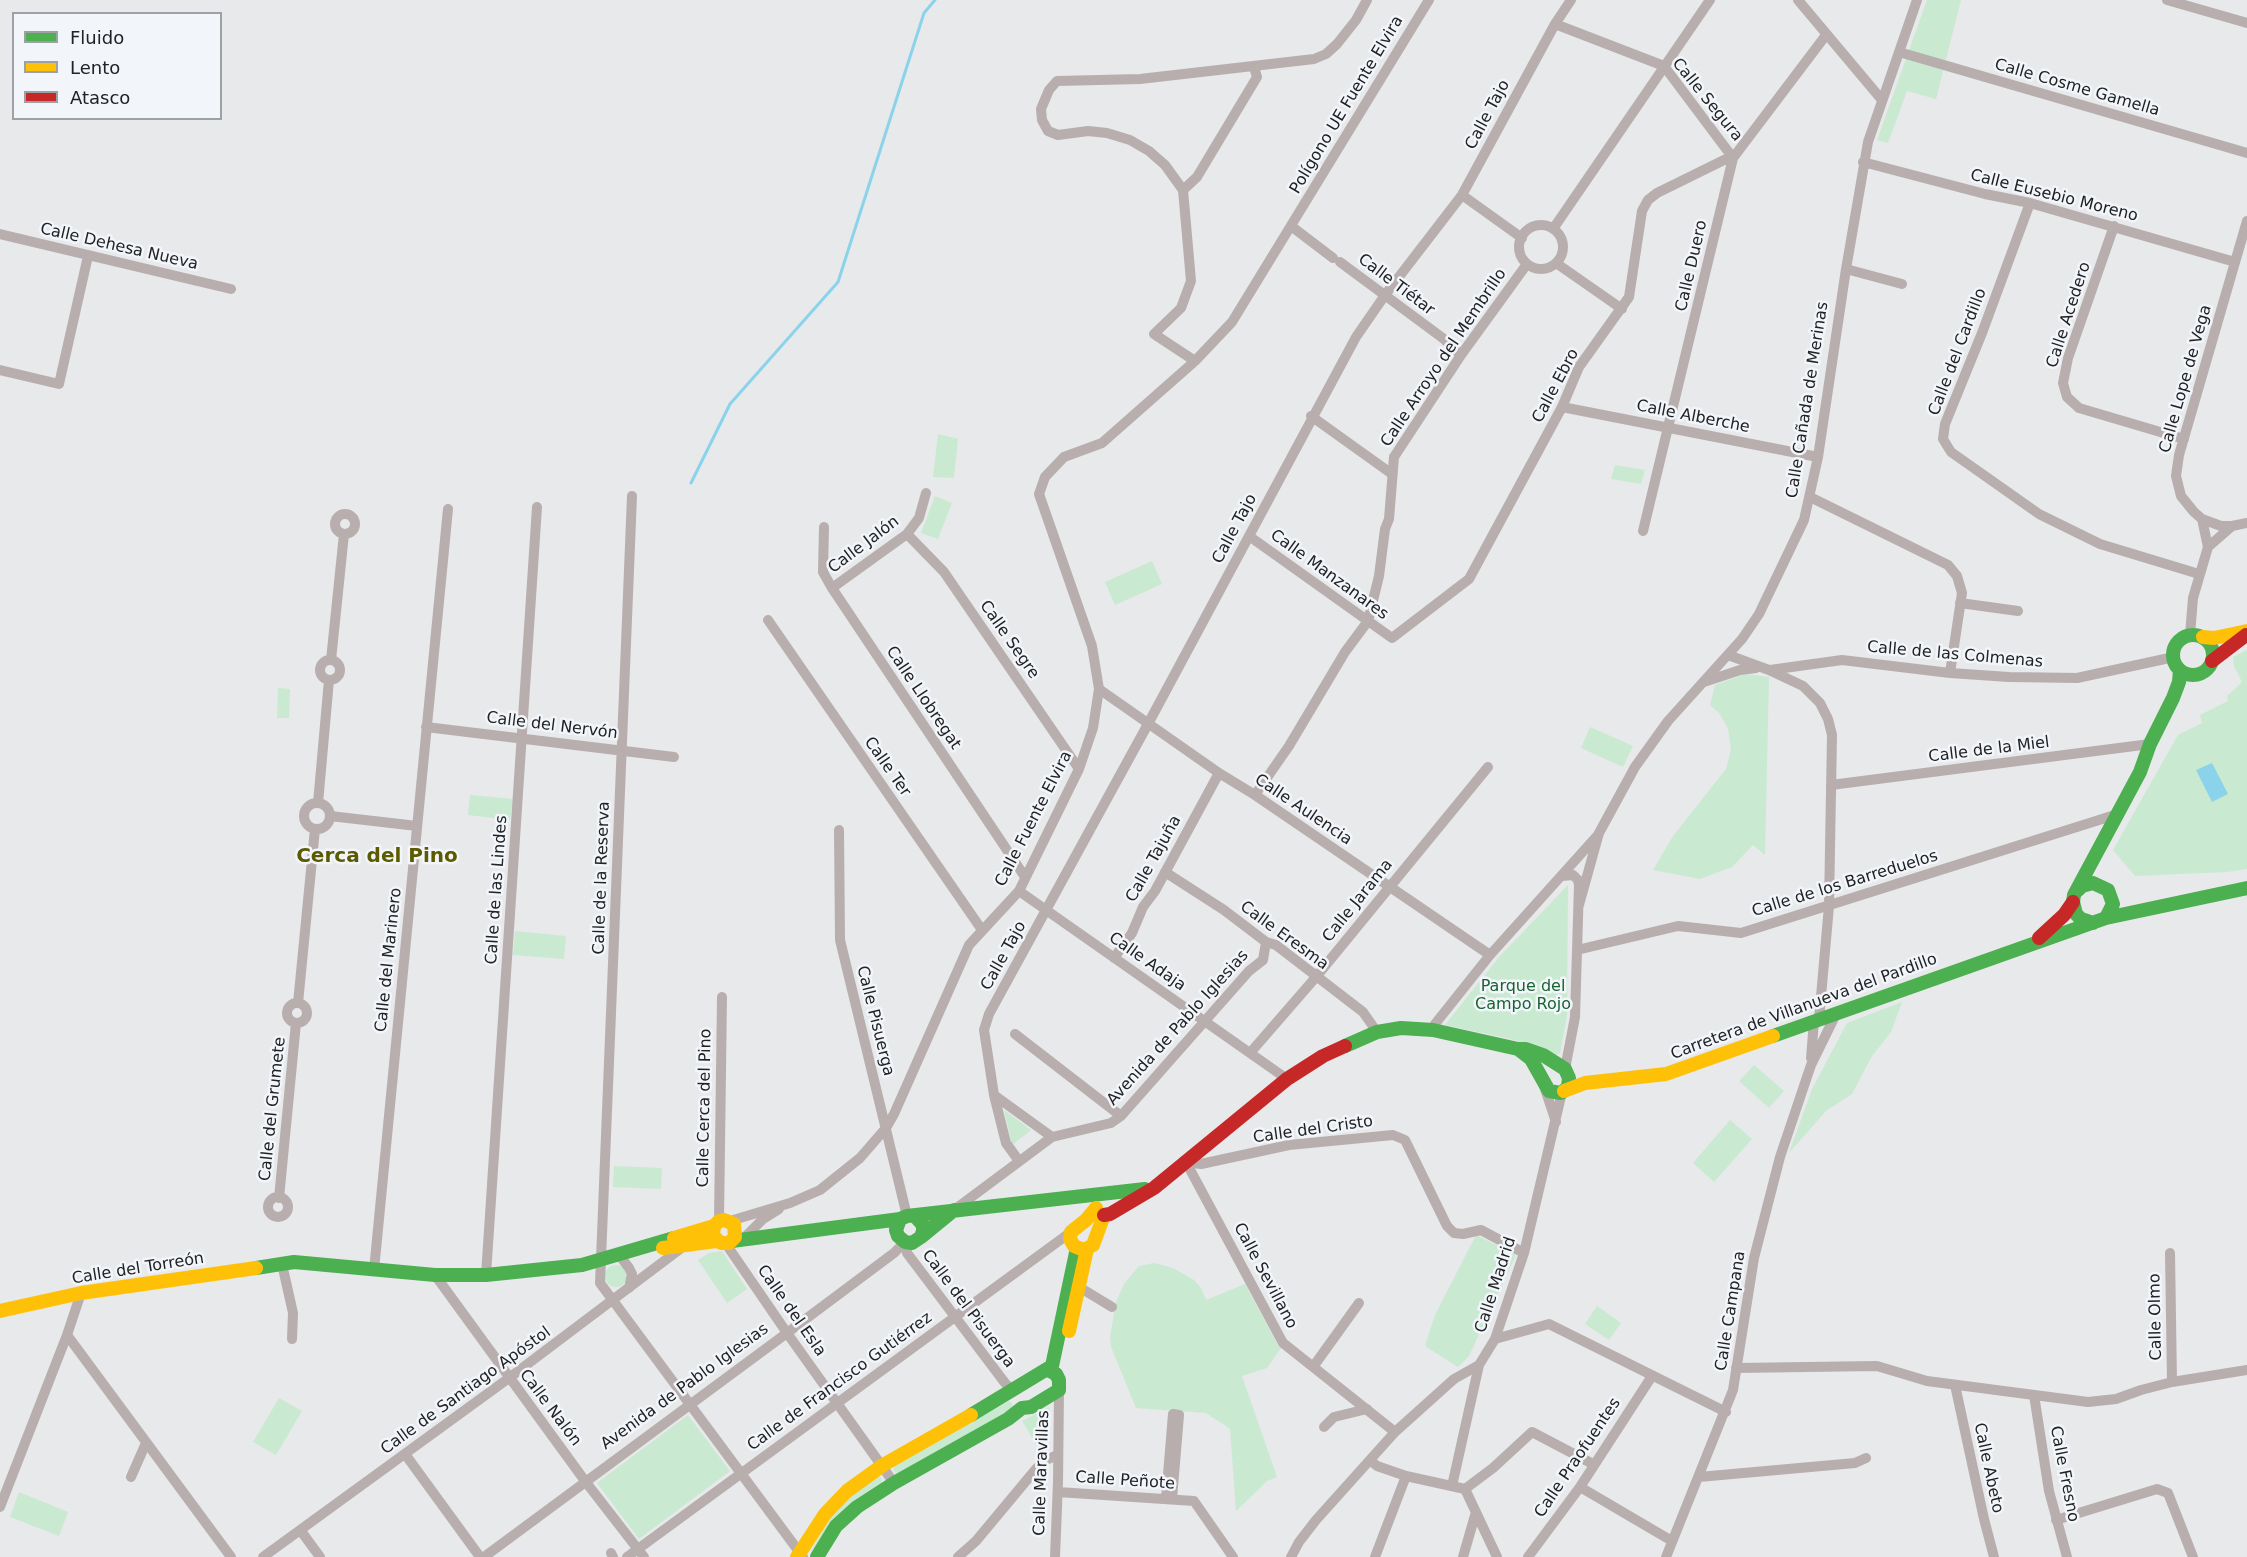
<!DOCTYPE html>
<meta charset="utf-8">
<style>
body{margin:0}
#map{position:relative;width:2247px;height:1557px;overflow:hidden;background:#e7e9eb;font-family:"DejaVu Sans",sans-serif}
canvas{display:block}
.legend{position:absolute;left:12px;top:12px;width:210px;height:108px;box-sizing:border-box;background:#f2f5fa;border:2px solid #9ea1a4;margin:0;padding:8px 10px;list-style:none;font-size:18px;color:#212223}
.legend li{display:flex;align-items:center;gap:12px;height:30px}
.legend b{width:30px;border:2px solid #9ea1a4}
</style>
<div id="map">
<canvas width="2247" height="1557"></canvas>
<ul class="legend">
<li><b style="height:8px;background:#4caf50"></b>Fluido</li>
<li><b style="height:8px;background:#ffc107"></b>Lento</li>
<li><b style="height:8px;background:#c62828"></b>Atasco</li>
</ul>
</div>
<script>
const c = document.querySelector('canvas').getContext('2d');
c.lineJoin = 'round';
function paint(path, color) { c.fillStyle = color; c.fill(path, 'evenodd'); }
const toPath = rows => new Path2D(rows.map(r => 'M' + r).join(''));
function trace(path, color, width, dash) { c.strokeStyle = color; c.lineWidth = width; c.lineCap = dash ? 'butt' : 'round'; c.setLineDash(dash || []); c.stroke(path); }
function drawText(font, color, halo, rows, align = 'center') {
  c.font = font + ' "DejaVu Sans",sans-serif'; c.lineWidth = 5; c.setLineDash([]); c.textBaseline = 'middle'; c.strokeStyle = halo; c.fillStyle = color; for (const [text, x, y, turn = 0] of rows) {
    c.save(); c.translate(x, y); c.rotate((+turn || 0) * Math.PI / 180); c.textAlign = isNaN(turn) ? turn : align; if (halo) c.strokeText(text, 0, 0); c.fillText(text, 0, 0); c.restore();
  }
}
const green = toPath([
 [1927,0,1961,0,1936,99,1907,91,1888,143,1877,140],
 [938,434,958,439,954,478,933,477],
 [1615,465,1645,470,1641,484,1611,479],
 [935,496,952,503,938,539,921,533],
 [1152,561,1162,584,1115,605,1105,582],
 [2247,650,2247,869,2227,872,2135,876,2113,850,2178,735,2202,723,2200,715,2228,701,2227,696,2242,682,2234,666,2233,657],
 [1745,674,1769,677,1765,855,1753,845,1732,867,1700,879,1653,870,1673,836,1726,769,1731,750,1728,728,1719,713,1710,705,1715,685],
 [278,688,290,689,289,718,277,718],
 [1590,727,1633,746,1623,767,1581,748],
 [470,795,513,799,510,820,468,815],
 [1568,885,1567,1016,1560,1053,1557,1055,1515,1040,1445,1025,1499,957],
 [515,931,566,936,564,959,513,955],
 [1902,1002,1891,1032,1872,1056,1852,1094,1826,1111,1789,1153,1812,1089,1847,1023],
 [1754,1065,1784,1091,1769,1108,1739,1081],
 [1004,1110,1031,1130,1012,1145],
 [1730,1120,1752,1139,1714,1182,1693,1163],
 [614,1166,662,1168,661,1189,613,1187],
 [1476,1235,1516,1255,1469,1356,1458,1367,1425,1346,1435,1315],
 [722,1251,747,1289,727,1303,698,1260,709,1253],
 [1154,1263,1173,1268,1194,1280,1201,1288,1206,1300,1245,1284,1278,1345,1281,1348,1267,1368,1242,1376,1277,1477,1267,1481,1236,1511,1230,1429,1206,1413,1136,1408,1111,1347,1110,1337,1116,1302,1124,1284,1139,1266],
 '605 1276a11 11 0 1 1 22 0a11 11 0 1 1-22 0Z',
 [1597,1306,1621,1323,1609,1340,1585,1324],
 [279,1398,302,1411,276,1455,253,1442],
 [1009,1401,1012,1403,1013,1410,897,1474,894,1471,893,1467],
 [1049,1407,1047,1444,1042,1454,1022,1421],
 [688,1415,730,1471,639,1539,597,1483],
 [878,1476,881,1478,882,1483,810,1552,829,1520,851,1496],
 [19,1492,68,1512,59,1536,10,1517]
]);
const water = toPath([
 [2212,763,2228,794,2212,802,2196,770]
]);
const stream = toPath([
 [691,483,730,404,838,282,924,13,935,0]
]);
const street = toPath([
 [1798,0,1882,100],
 [2167,0,2247,23],
 [1899,52,2247,153],
 [1863,162,1985,194,2030,203,2235,262],
 [1183,190,1197,177,1257,77,1254,67],
 [1462,195,1522,238],
 [2030,203,1982,333,1945,424,1943,439,1951,452,2039,514,2100,544,2199,574],
 [2247,221,2179,455,2176,476,2181,496,2194,512,2202,519,2221,526,2232,526,2247,523],
 '1519 247a22 22 0 1 1 44 0a22 22 0 1 1-44 0Z',
 [1291,226,1333,258],
 [2114,226,2068,358,2063,383,2067,397,2079,408,2184,439],
 [1553,229,1710,0],
 [0,234,231,289],
 [1340,262,1444,339,1461,355],
 [1556,263,1622,309],
 [1846,269,1902,284],
 [1195,361,1154,334,1181,308,1191,281,1183,190,1165,165,1149,151,1130,140,1107,133,1088,131,1058,135,1048,131,1042,120,1041,109,1049,90,1057,81,1140,79,1314,59,1326,54,1337,44,1356,20,1367,0],
 [0,370,59,384,88,256],
 [1562,407,1818,457],
 [1311,416,1392,474],
 [632,496,600,1283,803,1557],
 [1810,497,1948,565,1957,576,1962,593,1950,673],
 '335 524a10 10 0 1 1 20 0a10 10 0 1 1-20 0Z',
 [824,527,823,572,832,588,1025,877],
 [1643,531,1733,158,1826,35],
 [907,534,944,572,1079,769],
 [1249,536,1392,638,1469,579,1562,407,1579,367,1629,297,1642,211,1648,200,1657,193,1724,160,1733,158,1664,66,1555,24],
 [2208,547,2232,526],
 [832,588,907,534,919,518,926,493],
 [1960,603,2018,611],
 [768,620,982,930],
 [2190,635,2193,598,2208,547,2202,519],
 [1728,655,1769,670,1803,686,1820,703,1828,719,1832,735,1829,906,1819,1019],
 [331,660,344,534],
 '320 670a10 10 0 1 1 20 0a10 10 0 1 1-20 0Z',
 [1770,670,1842,660,1950,673,2009,677,2077,678,2174,657],
 [1704,682,1740,670,1756,668],
 [1099,689,1219,773,1255,795,1490,955],
 [426,727,674,757],
 [1831,785,2150,744],
 [1255,795,1289,746,1345,652,1368,621,1379,576,1385,529,1389,519,1394,457,1461,355,1527,264],
 [318,803,329,680],
 '304 816a13 13 0 1 1 26 0a13 13 0 1 1-26 0Z',
 [330,816,417,826],
 [839,830,840,940,907,1216],
 [1165,872,1224,910,1266,942,1276,945,1363,1012,1377,1032],
 [1562,876,1573,875,1578,880,1579,885,1575,1017,1565,1069],
 [1019,891,1287,1079],
 [1579,905,1599,833,1635,767,1668,721,1742,639,1759,614,1804,520,1818,457,1846,269,1868,142,1917,0],
 [1577,950,1678,926,1741,933,2118,814],
 [1114,958,1132,933,1143,907,1155,891,1219,773],
 [298,1003,315,829],
 '287 1013a10 10 0 1 1 20 0a10 10 0 1 1-20 0Z',
 [1433,1030,1435,1024,1490,955,1597,836],
 [1015,1034,1121,1116],
 [1250,1053,1316,977,1488,767],
 [1811,1058,1814,1021],
 [1544,1086,1556,1122],
 [994,1095,1052,1137],
 [1019,1161,1006,1143,994,1095,984,1030,989,1014,1148,724,1356,337,1385,295,1462,195,1555,24,1571,0],
 [1186,1162,1201,1164,1289,1145,1393,1135,1405,1140,1447,1226,1454,1233,1463,1234,1481,1230,1524,1253],
 [1186,1162,1283,1343,1395,1432],
 '268 1207a10 10 0 1 1 20 0a10 10 0 1 1-20 0Z',
 [279,1198,296,1023],
 [954,1210,1052,1137,1111,1123,1121,1116,1249,971,1263,960,1266,942],
 [719,1221,722,997],
 [730,1221,790,1203,820,1190,860,1158,886,1128,894,1114,969,945,1019,891,1079,769,1093,728,1099,689,1092,646,1039,494,1045,477,1064,457,1102,443,1195,361,1232,322,1429,0],
 [741,1241,763,1219,779,1209],
 [906,1242,907,1253,1005,1383,1013,1391],
 [726,1244,787,1333,894,1483],
 [2170,1253,2172,1382],
 [620,1256,629,1268,632,1274,629,1288],
 [282,1264,293,1313,292,1339],
 [374,1270,448,509],
 [435,1275,585,1481,644,1557],
 [486,1275,537,507],
 [1079,1287,1112,1307],
 [67,1335,231,1557],
 [1495,1339,1549,1324,1726,1412],
 [1313,1367,1359,1303],
 [1736,1368,1877,1366,1927,1381,2088,1402,2116,1399,2141,1390,2172,1382,2247,1370],
 [1955,1385,1984,1519,1994,1557],
 [2034,1395,2049,1491,2067,1557],
 [1324,1427,1334,1417,1367,1409],
 [405,1454,480,1557],
 [1371,1461,1377,1466,1406,1476,1465,1489,1497,1557],
 [131,1477,146,1443],
 [1699,1477,1855,1463,1866,1458],
 [1452,1486,1479,1365],
 [1580,1487,1672,1541],
 [1465,1489,1493,1468,1532,1432,1593,1464],
 [1058,1492,1194,1501,1233,1557],
 [1166,1499,1173,1414,1179,1415,1172,1499],
 [0,1507,67,1335,81,1293],
 [2056,1520,2157,1489,2168,1493,2193,1557],
 [301,1531,320,1557],
 [611,1553,613,1557],
 [263,1557,509,1378,684,1246],
 [484,1557,787,1333,894,1253,905,1242],
 [627,1557,1071,1232],
 [958,1557,976,1541,1036,1469,1046,1460,1057,1455],
 [1055,1557,1058,1482,1059,1390],
 [1291,1557,1299,1542,1316,1520,1395,1432,1454,1379,1479,1365,1495,1339,1524,1253,1562,1092],
 [1375,1557,1406,1476],
 [1463,1557,1476,1512],
 [1528,1557,1580,1487,1652,1376],
 [1666,1557,1733,1390,1754,1258,1780,1157,1811,1065,1837,1012]
]);
const fast = toPath([
 '2173 655a20 20 0 1 1 40 0a20 20 0 1 1-40 0Z',
 [2106,918,2247,888],
 [2093,923,2081,919,2076,914,2073,902,2074,895,2140,772,2150,744,2173,698,2179,682,2180,670],
 [1773,1036,2106,918,2113,904,2108,890,2093,883,2082,886,2078,890],
 [1345,1046,1377,1032,1401,1028,1433,1030,1518,1049,1526,1049,1543,1055,1565,1069,1569,1078,1568,1087,1561,1093,1549,1091,1531,1059,1518,1049],
 [900,1219,896,1230,898,1236,905,1242,912,1243,921,1237,923,1231,923,1225,915,1216],
 [921,1237,954,1210],
 [732,1241,900,1219,907,1216,1145,1189],
 [256,1268,294,1262,435,1275,486,1275,582,1265,674,1238],
 [971,1415,1052,1366,1077,1248],
 [817,1557,836,1526,857,1507,894,1483,1008,1419,1022,1408,1031,1407,1059,1390,1059,1380,1056,1374,1048,1370]
]);
const slow = toPath([
 [2203,637,2214,638,2247,631],
 [1564,1091,1585,1083,1666,1074,1773,1036],
 [1096,1208,1086,1220,1071,1232,1070,1239,1074,1246,1084,1250,1093,1245,1104,1215],
 [674,1238,714,1226,719,1221,724,1220,734,1224,735,1237,729,1243,721,1243,713,1236,714,1226],
 [663,1248,716,1241],
 [0,1311,81,1293,256,1268],
 [1069,1331,1087,1249],
 [797,1557,825,1514,847,1491,883,1465,971,1415]
]);
const jam = toPath([
 [2212,661,2246,635],
 [2039,938,2064,915,2073,902],
 [1104,1215,1110,1214,1154,1188,1287,1079,1323,1056,1345,1046]
]);
const streetNames = [
 ["Calle Cosme Gamella",2077,88,16],
 ["Calle Segura",1707,100,51],
 ["Polígono UE Fuente Elvira",1347,105,-59],
 ["Calle Tajo",1488,115,-62],
 ["Calle Eusebio Moreno",2054,196,14],
 ["Calle Dehesa Nueva",119,247,13],
 ["Calle Duero",1692,266,-77],
 ["Calle Tiétar",1396,285,37],
 ["Calle Acedero",2069,315,-72],
 ["Calle del Cardillo",1958,352,-69],
 ["Calle Arroyo del Membrillo",1444,358,-56],
 ["Calle Lope de Vega",2186,379,-74],
 ["Calle Ebro",1556,386,-62],
 ["Calle Cañada de Merinas",1808,400,-81],
 ["Calle Alberche",1693,417,11],
 ["Calle Tajo",1235,529,-62],
 ["Calle Jalón",864,545,-37],
 ["Calle Manzanares",1329,575,36],
 ["Calle Segre",1009,640,55],
 ["Calle de las Colmenas",1955,655,5],
 ["Calle Llobregat",923,698,56],
 ["Calle del Nervón",552,726,7],
 ["Calle de la Miel",1989,750,-7],
 ["Calle Ter",887,767,55],
 ["Calle Aulencia",1303,810,34],
 ["Calle Fuente Elvira",1034,819,-63],
 ["Calle Tajuña",1154,859,-61],
 ["Calle de la Reserva",602,878,-88],
 ["Calle de los Barreduelos",1845,884,-17],
 ["Calle de las Lindes",497,890,-86],
 ["Calle Jarama",1358,901,-51],
 ["Calle Eresma",1284,936,36],
 ["Calle Tajo",1004,956,-61],
 ["Calle del Marinero",389,960,-84],
 ["Calle Adaja",1147,962,35],
 ["Carretera de Villanueva del Pardillo",1804,1007,-20],
 ["Calle Pisuerga",875,1021,76],
 ["Avenida de Pablo Iglesias",1178,1028,-48],
 ["Calle Cerca del Pino",705,1108,-89],
 ["Calle del Grumete",273,1109,-84],
 ["Calle del Cristo",1313,1130,-8],
 ["Calle del Torreón",138,1269,-9],
 ["Calle Sevillano",1265,1276,62],
 ["Calle Madrid",1496,1285,-72],
 ["Calle del Pisuerga",968,1309,53],
 ["Calle del Esla",791,1311,55],
 ["Calle Campana",1731,1311,-81],
 ["Calle Olmo",2156,1317,-91],
 ["Calle de Francisco Gutiérrez",840,1382,-36],
 ["Avenida de Pablo Iglesias",685,1387,-36],
 ["Calle de Santiago Apóstol",466,1391,-36],
 ["Calle Nalón",550,1408,53],
 ["Calle Praofuentes",1578,1458,-56],
 ["Calle Abeto",1988,1468,78],
 ["Calle Maravillas",1042,1473,-88],
 ["Calle Fresno",2064,1474,79],
 ["Calle Peñote",1125,1481,4]
];
const parkNames = [
 ["Parque del",1523,987],
 ["Campo Rojo",1523,1005]
];
const quarterNames = [
 ["Cerca del Pino",377,857]
];
paint(green, '#cae9d1');
paint(water, '#8bd3ea');
trace(stream, '#8bd3ea', 3);
trace(street, '#b8aeae', 10);
trace(fast, '#4caf50', 14);
trace(slow, '#ffc107', 14);
trace(jam, '#c62828', 14);
drawText('16px', '#212223', '#f2f5fa', streetNames);
drawText('16px', '#196331', '#f2f5fa', parkNames);
drawText('bold 20px', '#5b5a00', '#f2f5fa', quarterNames);
</script>
